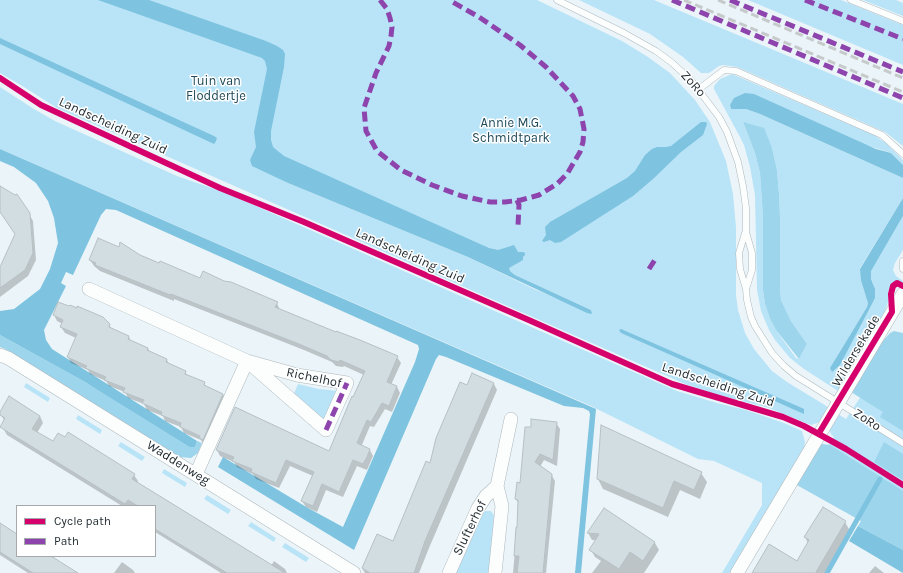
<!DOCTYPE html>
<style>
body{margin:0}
#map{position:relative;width:903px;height:573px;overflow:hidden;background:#ebf5f9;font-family:Karla,sans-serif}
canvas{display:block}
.legend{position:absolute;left:16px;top:505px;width:140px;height:52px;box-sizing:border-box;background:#fff;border:1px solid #a5a9ab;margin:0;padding:5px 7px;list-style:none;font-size:12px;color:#1e292e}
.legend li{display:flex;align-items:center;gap:8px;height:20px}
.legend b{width:20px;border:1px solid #a5a9ab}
</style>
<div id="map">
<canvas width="903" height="573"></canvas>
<ul class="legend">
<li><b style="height:5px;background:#d6006c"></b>Cycle path</li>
<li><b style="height:5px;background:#8e44ad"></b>Path</li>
</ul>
</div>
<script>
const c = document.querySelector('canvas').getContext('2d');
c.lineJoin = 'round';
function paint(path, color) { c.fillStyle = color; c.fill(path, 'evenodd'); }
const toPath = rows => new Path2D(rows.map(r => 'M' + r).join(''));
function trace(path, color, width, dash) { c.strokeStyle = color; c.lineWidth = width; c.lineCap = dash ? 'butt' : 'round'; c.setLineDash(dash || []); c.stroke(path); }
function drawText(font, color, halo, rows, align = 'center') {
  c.font = font + ' Karla,sans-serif'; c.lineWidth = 3; c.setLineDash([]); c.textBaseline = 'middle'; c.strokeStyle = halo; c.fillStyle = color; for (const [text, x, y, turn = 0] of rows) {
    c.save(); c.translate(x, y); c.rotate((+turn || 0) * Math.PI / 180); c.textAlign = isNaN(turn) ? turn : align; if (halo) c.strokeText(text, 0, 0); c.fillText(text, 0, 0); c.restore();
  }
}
const green = toPath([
 [0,0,537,0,622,41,648,57,670,73,695,100,710,122,726,161,733,194,736,227,736,295,738,310,745,333,754,349,772,371,787,382,828,407,820,422,811,425,769,408,715,394,685,384,57,108,24,87,0,73],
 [271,174,510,271,515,275,591,310,592,313,534,289,468,257,288,183],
 [579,0,654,0,903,104,903,146,885,132,737,67,723,65,719,66,709,73,701,73,683,57,650,34],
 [748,0,841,0,903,25,903,65],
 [863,0,896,0,903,3,903,16],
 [732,74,874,135,886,143,903,160,903,165,891,153,732,102,730,107,731,109,746,109,760,114,903,178,903,198,860,268,868,303,867,307,830,368,875,298,873,283,871,280,871,270,903,216,903,250,895,263,893,270,896,276,903,281,902,283,896,282,891,286,888,292,888,302,885,311,838,391,804,369,790,358,775,340,769,330,761,311,757,290,755,195,750,167,744,145,740,137,714,89,714,86,720,79],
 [743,122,772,148,777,170,779,194,780,217,780,288,781,300,791,321,807,344,799,359,796,358,776,330,770,319,765,304,763,290,763,218,760,173,755,153],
 [0,87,34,109,55,121,177,176,226,193,677,391,717,403,746,410,784,423,802,431,805,442,804,448,731,573,722,573,762,505,762,483,714,461,698,459,591,406,0,149],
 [903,347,903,532,809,476,834,437,831,434,829,429,838,414,846,419,867,387],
 [26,383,50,398,48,402,24,387],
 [298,384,319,389,339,391,326,421,293,396],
 [78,415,102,430,100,434,76,419],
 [121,442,145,457,142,461,118,446],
 [164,469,187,483,185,487,162,473],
 [207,495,231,510,228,514,204,499],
 [485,511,491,511,494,515,489,573,455,573,478,518],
 [251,522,276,538,274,542,248,526],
 [285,543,309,558,306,562,282,547]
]);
const forest = toPath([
 [743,122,764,128,772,148,777,170,779,194,780,217,780,288,781,300,791,321,807,344,799,359,776,330,770,319,765,304,763,290,763,218,760,173,755,153],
 [894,331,903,333,903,431,880,417,883,412,851,392,881,343,890,333],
 [0,335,85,382,195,447,197,441,202,443,198,453,191,458,179,457,5,349,0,347],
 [884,442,903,454,903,480,874,462],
 [823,444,830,445,903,491,903,550,858,526,861,521,795,484,819,445]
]);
const water = toPath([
 [98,0,149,0,266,41,277,46,283,50,285,54,284,67,271,131,271,140,273,147,279,152,284,156,489,248,498,250,514,245,518,252,523,252,525,253,525,255,523,257,523,260,509,268,510,271,515,275,591,310,592,313,591,314,587,313,468,257,288,183,252,166,250,160,256,147,254,132,267,69,265,61,262,58],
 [0,38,214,136,217,138,216,141,214,144,0,44],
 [745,93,754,94,876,149,891,153,903,165,903,178,760,114,746,109,731,109,730,105,734,98],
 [701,122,706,122,707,124,703,135,681,152,653,179,633,196,561,242,555,243,550,240,544,242,542,241,546,235,545,227,550,222,627,178,635,171,645,155,652,149,657,147,666,147,671,146],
 [0,149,596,409,581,573,575,573,590,414,589,411,583,408,564,406,446,357,439,355,436,359,354,550,218,467,223,457,308,508,343,527,415,362,419,349,418,345,116,210,106,209,101,215,73,275,66,272,61,283,66,286,44,330,46,340,52,349,197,441,195,447,190,447,85,382,0,335,0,311,14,309,40,289,50,269,58,243,54,218,48,201,36,183,14,167,0,161],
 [903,198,903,216,871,271,871,279,875,289,875,298,840,365,832,372,830,368,867,307,868,303,861,280,860,269],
 [621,329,802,408,804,409,804,414,621,333,619,330],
 [858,526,903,550,903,573,849,541]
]);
const shadow = toPath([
 [0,187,29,214,33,221,36,260,28,276,0,297,0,269,16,234,2,214,0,213],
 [140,255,200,280,277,303,280,310,397,357,401,363,391,385,397,387,400,393,392,412,385,409,374,427,370,426,361,447,370,450,373,456,367,470,357,466,343,497,326,490,317,512,306,507,302,501,313,476,290,466,279,488,256,479,253,474,237,467,234,462,220,456,217,450,330,452,364,375,344,366,343,367,336,366,332,362,304,350,174,299,174,301,100,271,94,266,90,260],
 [54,315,109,325,112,329,129,337,131,341,148,348,150,353,167,360,169,364,185,372,188,376,204,383,207,388,223,394,226,401,203,444,201,440,184,433,181,427,165,421,163,416,147,410,144,404,128,398,125,392,109,386,106,381,90,374,88,370,71,363,68,357,76,338,65,333,61,327,63,324,57,321],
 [494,384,497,390,429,548,419,573,365,573,362,568,378,536,393,542,467,386],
 [0,414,40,416,43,423,37,433,53,442,134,475,138,481,137,483,271,566,274,561,285,569,287,573,221,573,155,532,155,506,122,506,7,435,3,428,5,421],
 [556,423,560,429,557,466,544,460,540,467,551,474,555,481,546,573,513,573,517,528,518,528,519,505,516,499,521,484,532,428],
 [701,473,707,482,700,499,680,490,668,517,603,489,598,479],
 [604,509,655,543,659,550,644,573,592,573,601,561,595,557,591,550,597,540,592,540,588,533],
 [845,522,850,531,826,573,753,573,797,562,808,543,805,537],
 [0,525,17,535,17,556,49,556,76,573,28,573,0,555],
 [122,562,133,570,135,573,114,573],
 [875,566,884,573,869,573]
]);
const stream = toPath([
 [827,573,880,479]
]);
const building = toPath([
 [0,186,15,195,17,194,30,213,33,253,25,270,0,288,0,267,15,234,0,212,0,186],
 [98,238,119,247,120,242,140,255,159,263,160,261,200,278,203,271,224,281,231,282,278,302,275,307,336,332,336,331,360,340,398,356,387,382,397,386,389,406,382,403,371,422,367,420,357,443,370,449,367,457,363,464,353,460,339,492,322,484,313,506,301,501,314,472,286,460,276,483,251,472,252,469,232,461,234,457,216,450,235,407,329,451,352,396,353,397,365,371,340,360,339,362,331,360,327,356,299,344,171,294,170,295,95,265,96,263,89,260,98,238],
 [58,302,69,306,70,305,77,308,77,306,103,317,110,324,109,327,129,336,128,339,148,348,147,350,167,359,166,362,186,371,185,374,205,382,204,385,223,394,203,440,199,438,200,436,180,427,181,423,161,415,162,412,142,403,144,400,123,392,125,388,104,380,106,377,85,368,87,366,67,357,77,334,60,327,63,320,53,315,58,302],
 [472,373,494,383,425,541,414,573,370,573,362,568,377,534,393,541,426,461,430,463,436,438,460,382,467,385,472,373],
 [9,396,40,416,32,429,53,441,58,433,65,437,68,432,135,474,132,479,285,573,227,573,155,529,155,506,138,506,128,500,125,504,0,427,5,418,0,415,0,412,9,396],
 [531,419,557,422,553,460,540,454,535,462,552,474,543,573,517,573,519,556,514,556,516,527,517,527,518,500,515,499,517,482,520,483,525,427,531,427,531,419],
 [601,425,702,472,694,490,674,481,663,508,597,479,601,425],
 [823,507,846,521,816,572,818,573,752,573,769,544,797,561,809,540,804,537,823,507],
 [604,508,655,542,643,561,630,552,619,569,589,550,599,534,587,533,604,508],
 [0,523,17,534,17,556,51,556,78,573,33,573,0,552,0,523]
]);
const lane = toPath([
 [557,0,624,33,656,51,671,62,691,80,719,117,727,132,738,162,743,186,746,208,746,232,752,253,752,270,746,289],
 [851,0,903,21],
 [699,89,724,70,736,71,882,135,903,154],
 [745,233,739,253,740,269,746,289,747,300,751,317,755,326,772,353,784,366,796,376,903,443],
 [903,261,903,269]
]);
const street = toPath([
 [89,289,247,361,297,375,347,383,326,430,247,361,196,474],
 [0,355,8,358,354,573],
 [449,573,478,508,486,496,497,486],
 [495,573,502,506,497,486,511,419],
 [737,573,903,294]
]);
const rail = toPath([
 [684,0,903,92],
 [718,0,903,78]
]);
const quiet = toPath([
 [380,0,387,9,390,18,392,27,391,36,389,46,376,73,364,108,366,131,377,151,401,170,432,185,462,196,490,202,505,202,521,200,539,195,557,184,567,174,580,152,583,142,584,129,580,109,573,96,546,67,520,45,479,17,449,0],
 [672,0,903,98],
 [730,0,903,72],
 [805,0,903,39],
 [517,200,519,205,518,226],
 [649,269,656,258],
 [326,430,347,383]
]);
const cycleway = toPath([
 [0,78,41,105,220,188,304,222,531,321,672,384,783,417,804,426,846,449,903,485],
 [819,433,892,312,891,294,893,286,897,283,903,286]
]);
const parkNames = [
 ["Tuin van",216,81],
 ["Floddertje",216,96],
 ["Annie M.G.",511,123],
 ["Schmidtpark",511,138]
];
const streetNames = [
 ["ZoRo",693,84,48],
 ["Landscheiding Zuid",113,126,25],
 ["Landscheiding Zuid",410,256,24],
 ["Wildersekade",856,351,-59],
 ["Richelhof",314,378,12],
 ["Landscheiding Zuid",718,385,18],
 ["ZoRo",867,420,33],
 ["Waddenweg",178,463,32],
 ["Slufterhof",470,528,-64]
];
paint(green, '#b9e4f7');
paint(forest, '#9dd5ec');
paint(water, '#7ec3df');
paint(shadow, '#0003');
trace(stream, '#7ec3df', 5);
paint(building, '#d2dde2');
trace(building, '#b6c0c4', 1);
trace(lane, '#aeb8bc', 7);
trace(street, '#aeb8bc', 14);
trace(lane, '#fcfefe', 6);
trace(street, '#fcfefe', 13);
trace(rail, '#c7cacb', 3, [8, 4]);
trace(quiet, '#8e44ad', 5, [10, 5]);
trace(cycleway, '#d6006c', 6);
drawText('13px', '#1f4959', '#fff', parkNames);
drawText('13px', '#1e292e', '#fff', streetNames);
</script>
